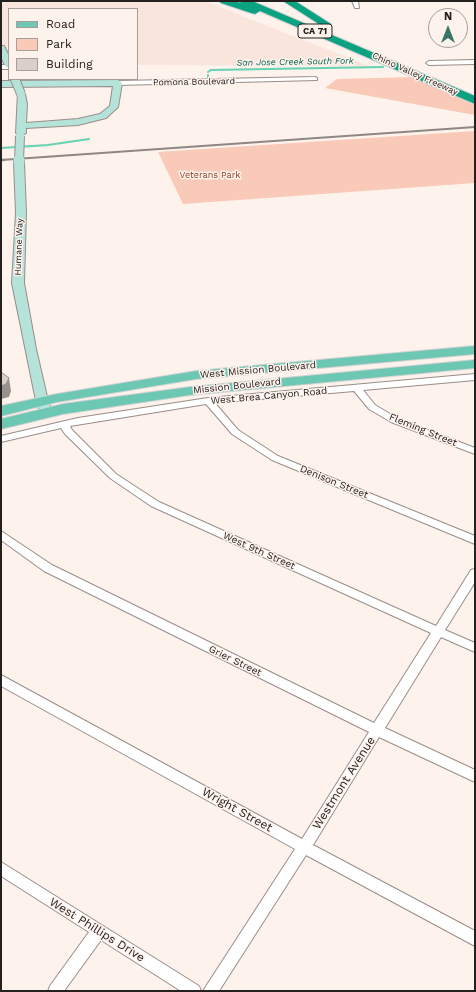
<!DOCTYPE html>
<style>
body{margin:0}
#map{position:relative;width:476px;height:992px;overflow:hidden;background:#fef2ed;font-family:"Work Sans",sans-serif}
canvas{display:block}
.frame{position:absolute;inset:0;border:2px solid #24201e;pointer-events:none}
.legend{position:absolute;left:8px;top:8px;width:130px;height:72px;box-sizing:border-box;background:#fef2ed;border:1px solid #a79e9a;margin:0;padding:5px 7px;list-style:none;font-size:12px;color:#24201e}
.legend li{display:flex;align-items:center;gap:8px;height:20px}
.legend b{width:20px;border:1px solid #a79e9a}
.north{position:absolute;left:428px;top:8px;width:40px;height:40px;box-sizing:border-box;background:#fef2ed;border:1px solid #a79e9a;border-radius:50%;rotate:0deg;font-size:11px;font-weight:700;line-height:16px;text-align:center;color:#24201e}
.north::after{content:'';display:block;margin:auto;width:14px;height:18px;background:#387663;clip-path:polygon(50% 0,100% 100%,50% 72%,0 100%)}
</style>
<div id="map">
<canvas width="476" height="992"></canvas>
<div class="frame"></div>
<ul class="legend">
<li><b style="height:5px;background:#6cc7b3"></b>Road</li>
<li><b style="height:11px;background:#f8cab7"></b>Park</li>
<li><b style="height:11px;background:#dbcfca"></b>Building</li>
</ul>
<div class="north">N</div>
</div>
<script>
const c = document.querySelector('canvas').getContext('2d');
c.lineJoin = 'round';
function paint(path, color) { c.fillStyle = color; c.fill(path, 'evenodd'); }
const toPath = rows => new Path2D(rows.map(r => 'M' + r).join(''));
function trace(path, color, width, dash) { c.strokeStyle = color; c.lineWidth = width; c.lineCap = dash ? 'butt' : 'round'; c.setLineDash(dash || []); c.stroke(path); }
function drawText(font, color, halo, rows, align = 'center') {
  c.font = font + ' "Work Sans",sans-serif'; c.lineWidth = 3; c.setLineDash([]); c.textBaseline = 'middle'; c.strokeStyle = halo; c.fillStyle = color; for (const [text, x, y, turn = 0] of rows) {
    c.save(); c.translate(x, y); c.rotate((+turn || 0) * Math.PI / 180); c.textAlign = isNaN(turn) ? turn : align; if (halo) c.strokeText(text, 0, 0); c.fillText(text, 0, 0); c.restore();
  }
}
const built = toPath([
 [1,1,205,1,369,66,137,65,137,9,9,9,9,64,1,64]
]);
const green = toPath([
 [416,77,475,105,475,115,325,88,337,79],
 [475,131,475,183,183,204,158,152]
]);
const stream = toPath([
 [208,72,211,70,383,67],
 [208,75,208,80],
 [1,148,48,145,89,139]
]);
const street = toPath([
 [352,1,358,1,359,8,355,8,352,1],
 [475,60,475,64,429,65,426,63,429,61,475,60],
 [1,65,9,65,9,69,1,69,1,65],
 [315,77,317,78,317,80,118,85,115,83,118,81,315,77],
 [475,374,475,380,363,390,375,405,397,418,475,448,475,454,391,422,369,409,354,391,215,403,238,430,278,456,475,536,475,544,272,460,232,434,206,404,70,426,72,430,116,474,159,502,436,626,471,570,475,569,475,582,445,630,475,643,475,652,441,637,385,728,475,770,475,782,379,737,313,845,475,931,475,946,306,855,219,991,203,991,295,849,1,686,1,675,302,839,369,732,44,571,1,540,1,531,52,565,374,723,431,633,151,506,110,478,65,434,61,428,1,442,1,436,78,418,208,398,475,374],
 [1,862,199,986,201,991,181,991,101,940,64,991,48,991,50,986,89,932,1,876,1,862]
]);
const secondary = toPath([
 [1,46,4,46,9,56,9,67,6,67,1,57,1,46],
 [118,80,122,83,118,107,106,118,78,125,26,128,26,133,21,136,16,133,18,92,21,91,25,94,27,104,26,123,78,119,100,114,110,106,113,86,1,87,1,81,118,80],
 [19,159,24,162,26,213,24,283,36,349,48,401,53,413,52,416,47,417,42,416,36,401,12,283,16,213,14,162,19,159]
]);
const primary = toPath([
 [475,346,475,354,196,379,57,402,1,416,1,406,57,394,196,371,475,346],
 [475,360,475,368,190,395,63,414,1,429,1,419,63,404,190,387,475,360]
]);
const highway = toPath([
 [219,1,234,1,241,3,239,1,252,1,475,96,475,104,260,11,255,14,251,13,221,3,219,1],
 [283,1,295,1,331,24,326,27,322,26,283,1]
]);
const railFar1 = toPath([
 [1,160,475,127]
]);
const rail = toPath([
 [1,160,4,160]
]);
const secondaryBridgeFar1 = toPath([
 [15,79,21,94],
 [19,161,20,136]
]);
const secondaryBridge = toPath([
 [19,162,19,160]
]);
const shadedWall = toPath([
 [9,378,11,391,9,397,1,399,1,386]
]);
const building = toPath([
 [1,372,9,378,6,384,1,386,1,372]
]);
const shields = [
 [315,31,34]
];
const shieldNames = [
 ["CA 71",315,31]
];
const farWaternames = [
 ["San Jose Creek South Fork",295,62,-1]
];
const farStreetnames = [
 ["Chino Valley Freeway",415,74,24],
 ["Pomona Boulevard",194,82,-1],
 ["Humane Way",19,247,-88]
];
const farParknames = [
 ["Veterans Park",210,175]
];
const streetNames = [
 ["West Mission Boulevard",258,370,-5],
 ["Mission Boulevard",237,386,-6],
 ["West Brea Canyon Road",269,396,-5],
 ["Fleming Street",423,430,22],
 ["Denison Street",334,482,22],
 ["West 9th Street",259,551,24],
 ["Grier Street",235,661,26]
];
const nearStreetnames = [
 ["Westmont Avenue",344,783,-58],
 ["Wright Street",237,810,29],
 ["West Phillips Drive",97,930,32]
];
paint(built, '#f9e5dc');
paint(green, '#f8cab7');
trace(stream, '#65d2b1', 2);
trace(street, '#998d89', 2);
trace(secondary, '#998d89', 2);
trace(primary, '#d3d2d2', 2);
trace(highway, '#d3d2d2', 2);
paint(street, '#fff');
paint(secondary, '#b6e3d9');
paint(primary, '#6cc7b3');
paint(highway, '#0aa281');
trace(railFar1, '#8f8784', 2);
trace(rail, '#8f8784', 2.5);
trace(secondaryBridgeFar1, '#998d89', 10, []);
trace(secondaryBridge, '#998d89', 12, []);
trace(secondaryBridgeFar1, '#b6e3d9', 8);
trace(secondaryBridge, '#b6e3d9', 11);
paint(shadedWall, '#99918d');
paint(building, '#dbcfca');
trace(building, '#99918d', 1);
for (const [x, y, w] of shields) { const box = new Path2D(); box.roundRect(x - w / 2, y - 7, w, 14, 3); c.fillStyle = '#fef2ed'; c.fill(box); trace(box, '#24201e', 1); }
drawText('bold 9px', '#24201e', null, shieldNames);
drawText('italic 9px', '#06634e', '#fef2ed', farWaternames);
drawText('9px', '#24201e', '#fef2ed', farStreetnames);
drawText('9px', '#8a3e1b', '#fef2ed', farParknames);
drawText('10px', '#24201e', '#fef2ed', streetNames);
drawText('12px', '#24201e', '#fef2ed', nearStreetnames);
</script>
